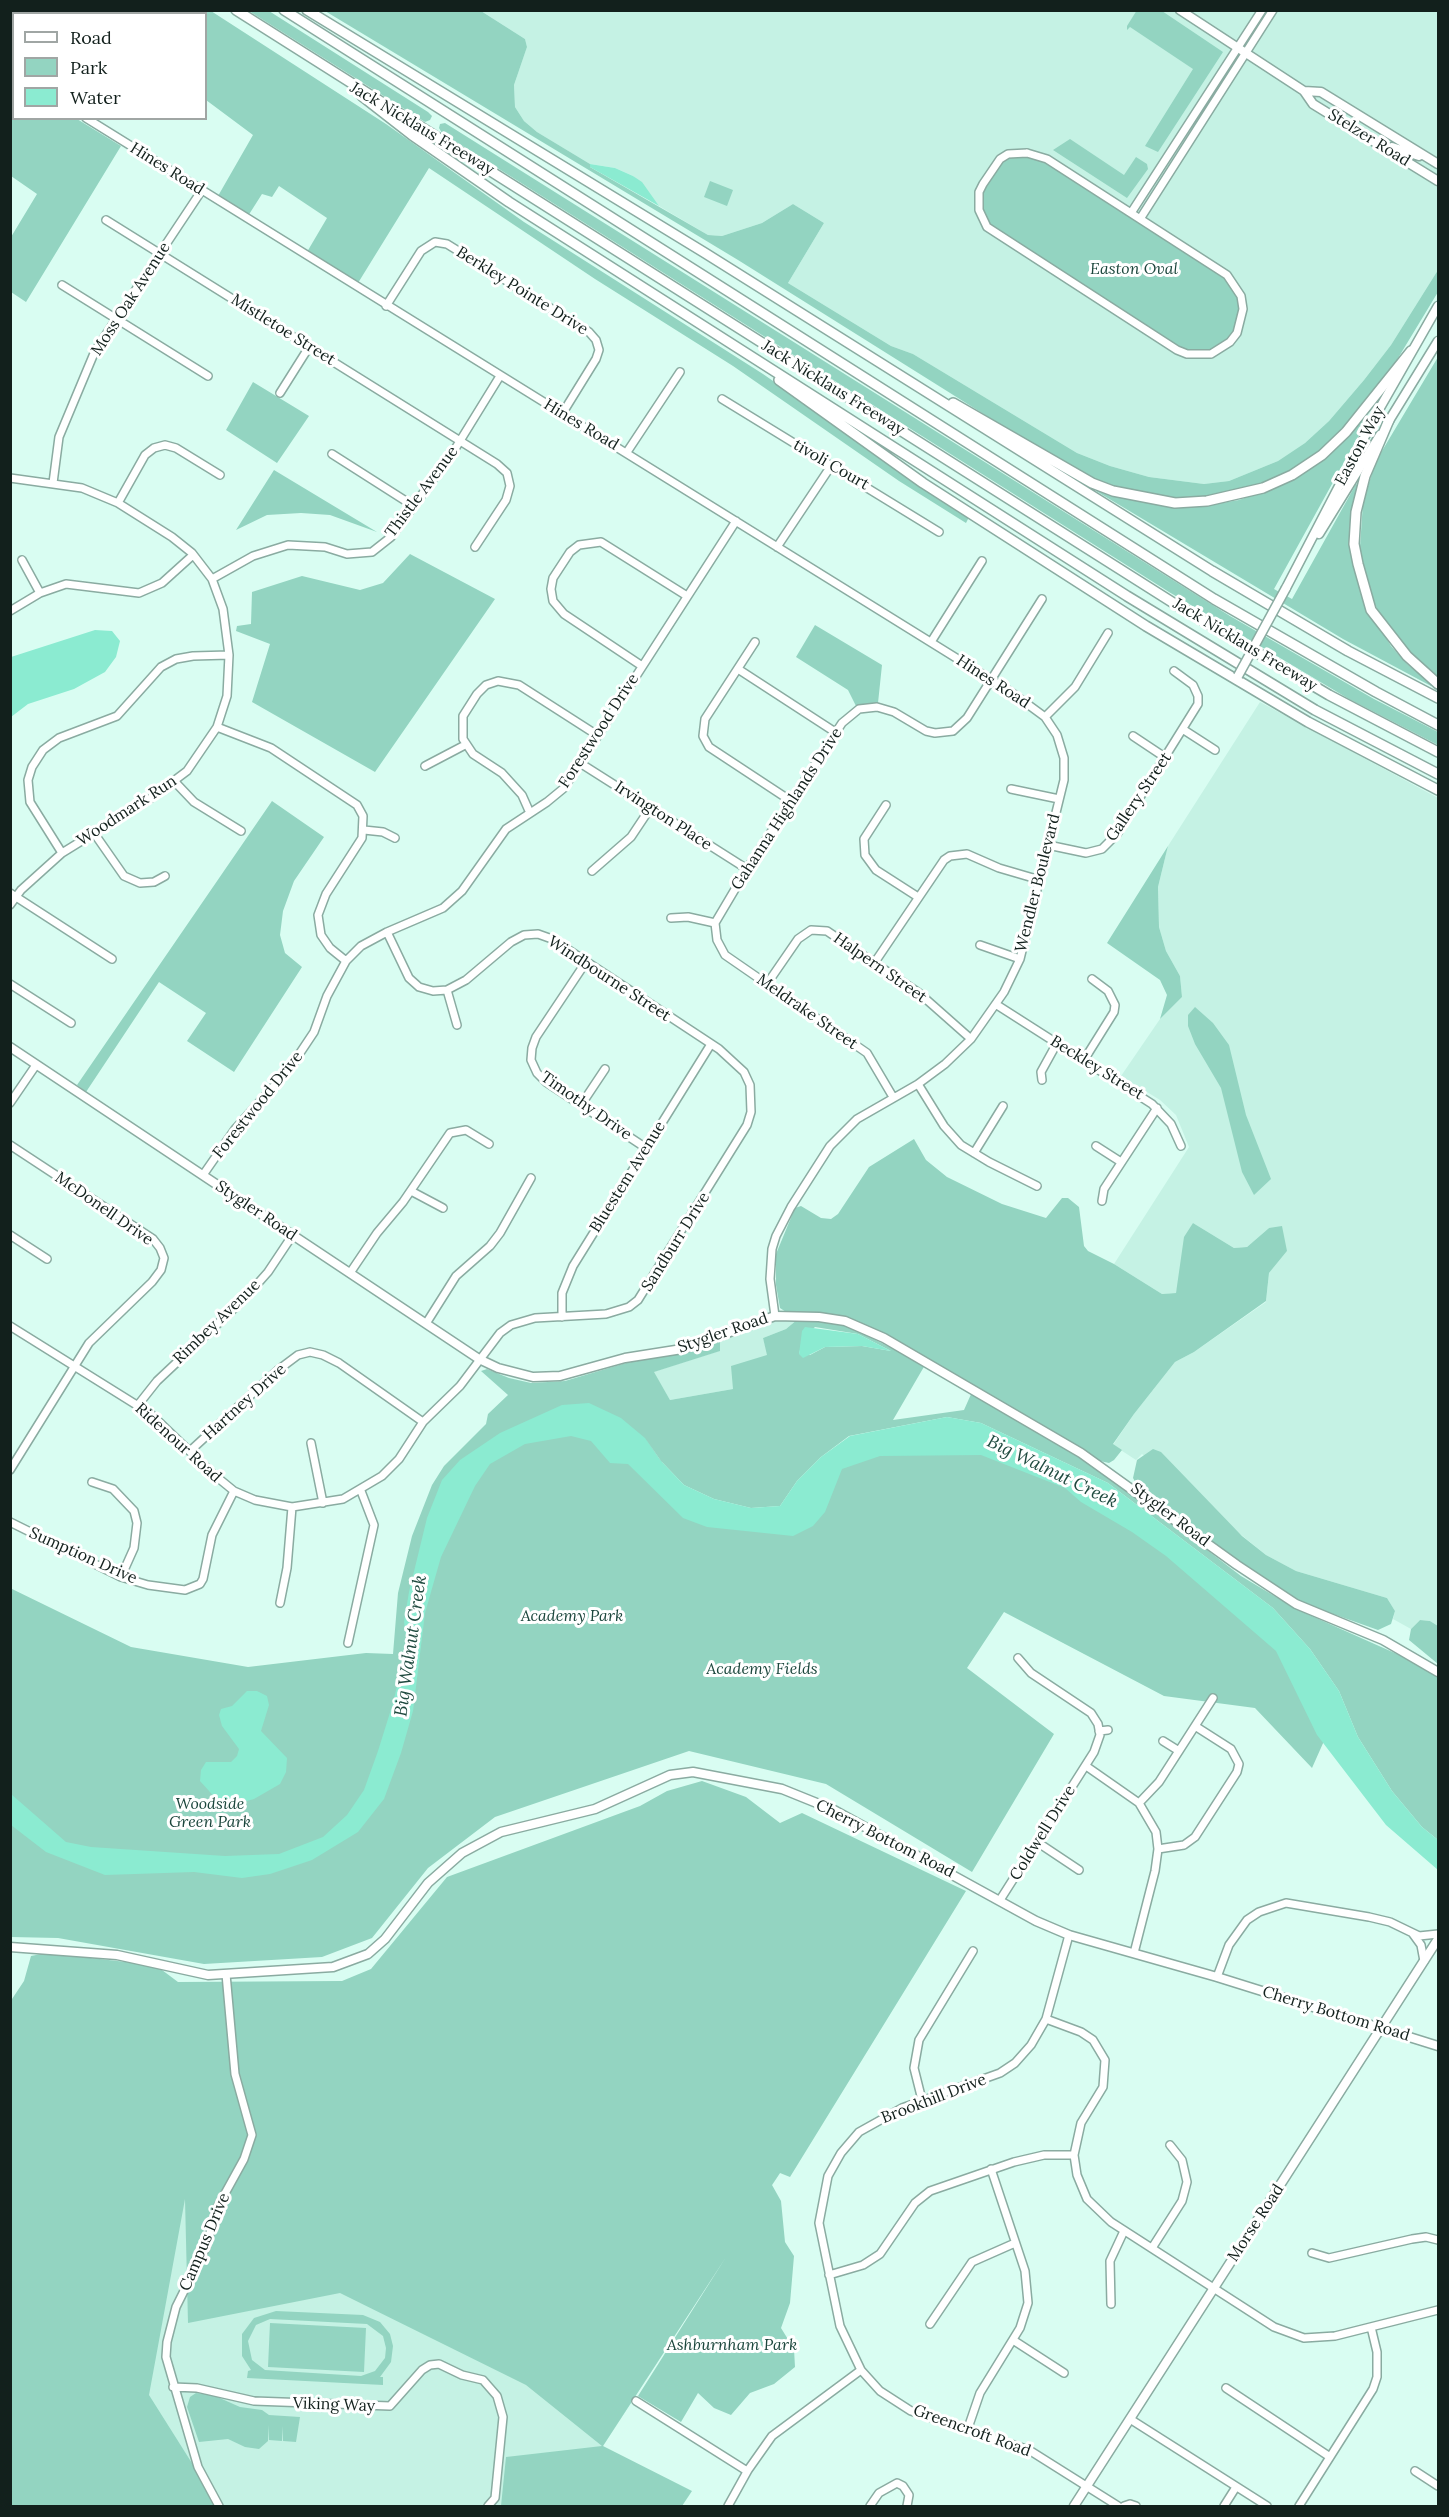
<!DOCTYPE html>
<style>
body{margin:0}
#map{position:relative;width:1449px;height:2517px;overflow:hidden;background:#d9fdf2;font-family:Lora,serif}
canvas{display:block}
.frame{position:absolute;inset:0;border:12px solid #12201c;pointer-events:none}
.legend{position:absolute;left:12px;top:12px;width:195px;height:108px;box-sizing:border-box;background:#fff;border:2px solid #a0a6a4;margin:0;padding:8px 10px;list-style:none;font-size:18px;color:#12201c}
.legend li{display:flex;align-items:center;gap:12px;height:30px}
.legend b{width:30px;border:2px solid #a0a6a4}
</style>
<div id="map">
<canvas width="1449" height="2517"></canvas>
<div class="frame"></div>
<ul class="legend">
<li><b style="height:8px;background:#fff"></b>Road</li>
<li><b style="height:16px;background:#93d4c1"></b>Park</li>
<li><b style="height:16px;background:#8bebd1"></b>Water</li>
</ul>
</div>
<script>
const c = document.querySelector('canvas').getContext('2d');
c.lineJoin = 'round';
function paint(path, color) { c.fillStyle = color; c.fill(path, 'evenodd'); }
const toPath = rows => new Path2D(rows.map(r => 'M' + r).join(''));
function trace(path, color, width, dash) { c.strokeStyle = color; c.lineWidth = width; c.lineCap = dash ? 'butt' : 'round'; c.setLineDash(dash || []); c.stroke(path); }
function drawText(font, color, halo, rows, align = 'center') {
  c.font = font + ' Lora,serif'; c.lineWidth = 6; c.setLineDash([]); c.textBaseline = 'middle'; c.strokeStyle = halo; c.fillStyle = color; for (const [text, x, y, turn = 0] of rows) {
    c.save(); c.translate(x, y); c.rotate((+turn || 0) * Math.PI / 180); c.textAlign = isNaN(turn) ? turn : align; if (halo) c.strokeText(text, 0, 0); c.fillText(text, 0, 0); c.restore();
  }
}
const built = toPath([
 [481,11,1438,11,1438,270,1391,345,1364,380,1329,421,1305,443,1278,461,1229,481,1204,484,1149,477,1110,466,1077,453,913,354,891,346,788,283,824,223,793,204,762,223,722,236,708,235,659,206,633,176,615,168,590,164,537,132,524,121,515,107,514,85,527,47,525,39],
 [1260,702,1438,798,1438,1626,1430,1621,1420,1620,1411,1629,1393,1619,1395,1611,1387,1598,1296,1571,1266,1555,1142,1454,1136,1460,1113,1445,1134,1414,1175,1362,1194,1352,1266,1302,1269,1273,1287,1251,1269,1228,1247,1247,1234,1248,1193,1223,1176,1293,1162,1294,1114,1264,1189,1147,1176,1115,1160,1100,1121,1076,1160,1019,1182,997,1180,976,1166,951,1159,927,1158,887,1168,846],
 [772,1319,798,1319,786,1329,763,1338,768,1355,733,1389,670,1400,653,1372,719,1351,720,1339],
 [157,2109,780,2173,603,2446,527,2506,204,2506,136,2413]
]);
const green = toPath([
 [77,10,211,11,386,124,524,222,763,374,969,517,966,523,899,481,733,366,595,279,429,168,358,283,307,252,327,218,279,186,272,197,262,194,248,216,218,196,253,135,206,100,206,14,75,14],
 [1137,10,1162,11,1223,52,1158,152,1145,146,1193,69,1130,27,1127,30,1127,26],
 [249,11,269,11,428,112,432,116,430,120,425,122],
 [325,11,481,11,525,39,527,47,514,85,515,107,524,121,537,132,590,164,590,167,708,235,722,236,762,223,793,204,824,223,788,283,891,346,913,354,1077,453,1110,466,1149,477,1204,484,1229,481,1278,461,1305,443,1329,421,1364,380,1391,345,1438,270,1438,292,1386,378,1352,422,1319,453,1299,467,1260,486,1198,499,1139,495,1101,483,1033,445,738,260],
 [11,77,13,79,14,118,77,119,121,146,26,302,11,292,11,237,37,194,11,176],
 [445,123,1230,616,1374,699,1438,732,1438,745,1349,699,1169,592,442,133,439,128,440,124],
 [1070,139,1124,175,1136,157,1147,164,1148,169,1127,198,1053,150],
 [1008,154,1039,156,1217,268,1235,285,1243,309,1237,333,1211,354,1187,354,987,227,978,201,983,184],
 [710,181,733,190,727,206,704,197],
 [1438,357,1438,679,1415,662,1384,624,1369,591,1360,547,1363,502,1376,461],
 [253,382,309,416,277,463,226,430],
 [1367,415,1369,417,1274,589,1292,599,1356,484,1359,486,1352,553,1363,599,1391,646,1407,664,1432,684,1431,686,1343,639,1096,491,1097,488,1143,502,1163,505,1210,505,1239,500,1283,484,1352,431],
 [274,470,377,532,330,515,301,513,267,515,236,530],
 [410,554,495,599,375,772,252,702,270,644,236,631,237,626,251,624,252,592,302,576,360,590,383,583],
 [815,625,882,665,878,703,856,706,848,690,796,657],
 [272,801,324,837,294,881,283,911,280,935,285,953,302,967,234,1072,187,1041,206,1013,159,982,86,1092,77,1085],
 [1168,846,1158,887,1159,927,1166,951,1180,976,1182,997,1160,1019,1167,995,1160,980,1107,943],
 [1195,1007,1213,1023,1229,1045,1246,1115,1271,1179,1254,1195,1242,1172,1221,1088,1195,1044,1188,1026,1188,1015],
 [914,1139,926,1160,947,1177,1002,1204,1046,1218,1062,1198,1068,1198,1079,1207,1084,1246,1088,1251,1114,1264,1162,1294,1176,1293,1184,1237,1193,1223,1234,1248,1247,1247,1269,1228,1282,1226,1287,1251,1269,1273,1266,1301,1194,1352,1175,1362,1134,1414,1113,1444,1122,1450,1114,1460,1109,1463,1100,1461,877,1331,844,1318,786,1312,780,1308,776,1285,776,1254,795,1208,801,1206,821,1218,831,1219,838,1214,869,1167],
 [798,1319,844,1324,925,1365,893,1420,964,1410,972,1392,1117,1481,1241,1576,1296,1609,1397,1654,1438,1677,1438,1840,1422,1827,1392,1791,1358,1737,1339,1691,1310,1649,1273,1608,1108,1483,981,1423,947,1417,849,1436,821,1457,797,1481,780,1506,751,1508,714,1499,684,1485,660,1460,645,1438,686,1497,773,1518,836,1462,992,1440,1217,1578,1336,1714,1312,1768,1255,1708,1164,1696,1004,1612,967,1668,1054,1734,972,1872,826,1784,689,1751,495,1817,428,1868,372,1938,322,1957,204,1964,58,1938,11,1937,10,1588,131,1647,248,1667,366,1653,393,1654,398,1593,412,1536,432,1485,444,1466,486,1424,488,1414,508,1395,481,1371,487,1369,509,1378,531,1383,565,1381,626,1363,688,1352,720,1339,720,1351,654,1372,670,1400,733,1389,731,1366,767,1355,763,1338,786,1329],
 [815,1327,858,1334,891,1351,862,1346,825,1347,810,1355,799,1354,803,1338],
 [1153,1449,1161,1452,1242,1536,1266,1555,1296,1571,1387,1598,1395,1611,1391,1624,1378,1630,1322,1610,1289,1596,1244,1566,1137,1485,1133,1478,1137,1460],
 [1420,1620,1430,1621,1438,1626,1438,1664,1409,1640,1411,1629],
 [702,1781,746,1797,780,1823,802,1813,966,1891,790,2177,780,2173,772,2185,781,2201,785,2242,794,2256,790,2303,781,2328,794,2349,795,2367,774,2384,750,2393,731,2415,714,2408,698,2393,681,2422,638,2396,726,2257,603,2446,692,2491,682,2506,501,2506,506,2457,602,2446,526,2385,340,2293,188,2323,185,2199,149,2395,219,2506,11,2506,10,2002,24,1981,31,1956,46,1953,144,1964,162,1970,178,1982,342,1981,371,1969,447,1877,640,1806,667,1791],
 [276,2311,363,2315,380,2322,390,2334,393,2346,391,2362,380,2377,383,2377,383,2385,247,2378,248,2371,251,2370,242,2356,242,2334,254,2318],
 [270,2319,367,2324,383,2336,386,2348,385,2358,375,2371,361,2376,265,2370,252,2360,248,2341,256,2325],
 [270,2323,366,2328,364,2372,268,2367],
 [196,2393,213,2395,240,2407,262,2410,269,2415,300,2417,296,2442,283,2441,283,2426,282,2441,269,2440,269,2425,268,2441,259,2449,245,2447,228,2439,199,2442,187,2407,190,2397]
]);
const water = toPath([
 [590,164,615,168,633,176,642,182,659,206,590,167],
 [95,630,112,631,120,641,116,657,105,672,74,689,28,704,11,717,11,657],
 [805,1327,858,1334,891,1351,862,1346,825,1347,803,1358,799,1354,802,1331],
 [589,1403,621,1418,645,1438,660,1460,684,1485,714,1499,751,1508,780,1506,797,1481,821,1457,850,1436,947,1417,981,1423,1108,1483,1273,1608,1310,1649,1339,1691,1358,1737,1392,1791,1422,1827,1438,1840,1438,1870,1386,1825,1317,1735,1276,1651,1166,1556,1132,1532,1081,1502,1065,1488,981,1455,880,1456,842,1469,825,1512,813,1526,793,1536,707,1527,683,1518,628,1464,610,1463,591,1441,571,1436,525,1444,490,1464,475,1486,441,1557,425,1613,413,1711,401,1753,384,1799,358,1832,312,1860,270,1874,242,1878,194,1872,105,1875,46,1852,11,1825,11,1794,66,1842,91,1847,225,1856,279,1854,323,1837,347,1815,364,1790,378,1751,393,1703,407,1644,404,1622,409,1592,427,1518,442,1480,460,1460,500,1433,562,1405],
 [247,1691,257,1691,267,1696,269,1705,261,1731,287,1758,286,1772,280,1784,254,1799,236,1804,219,1802,200,1781,201,1770,206,1762,231,1762,237,1756,239,1749,222,1726,219,1715,221,1709,232,1706]
]);
const minor = toPath([
 [10,72,14,73],
 [86,118,1011,692,1045,717,1057,735,1064,758,1064,780,1020,959,1004,992,971,1039,945,1064,918,1084,857,1119,830,1146,791,1207,776,1236,772,1249,770,1279,775,1316],
 [1027,153,1047,159,1227,275,1241,296,1243,309,1237,333,1230,342,1211,354,1187,354,1177,350,987,227,979,210,979,192,983,184,1000,159,1008,154,1027,153],
 [1131,213,1262,10],
 [1140,219,1273,10],
 [106,220,497,464,507,473,510,486,506,500,475,547],
 [62,285,208,376],
 [386,306,421,251,435,242,447,244,589,332,596,340,599,350,596,359,562,414],
 [280,393,309,347],
 [722,399,939,532],
 [627,452,680,372],
 [332,454,412,505],
 [10,478,82,488,118,503,172,537,192,553,212,579,223,609,229,655,227,696,217,727,187,771,151,798,62,853,21,890,10,905],
 [53,483,59,437,95,351,202,190],
 [118,503,145,455,154,448,165,445,176,448,220,475],
 [777,547,831,466],
 [22,560,40,593],
 [212,579,253,556,288,545,325,547,347,554,372,552,391,537,455,449,500,376],
 [10,611,40,593,66,584,139,593,162,583,193,555],
 [755,642,705,719,703,736,709,747,791,801],
 [931,642,982,561],
 [642,666,564,614,553,601,551,589,553,578,570,552,579,545,601,542,687,596],
 [738,669,835,732],
 [1045,717,1075,687,1108,633],
 [217,727,271,748,357,805,363,816,362,838,326,894,318,915,321,935,330,948,346,961],
 [1184,730,1215,750],
 [1133,736,1166,758],
 [580,763,747,869],
 [425,766,465,745],
 [175,782,194,802,241,831],
 [1011,789,1059,799],
 [886,805,864,839,865,855,876,870,918,897],
 [530,813,522,795,502,773,473,754,463,739,463,716,477,694,486,685,498,681,519,685,597,735],
 [364,830,383,832,395,838],
 [94,833,124,876,140,883,154,882,165,876],
 [1048,845,1086,853,1102,849,1117,834,1198,704,1198,696,1193,685,1174,671],
 [62,853,30,802,28,780,32,767,43,750,59,738,117,716,161,667,176,659,193,656,229,655],
 [592,871,631,837,651,807],
 [10,893,112,959],
 [671,918,688,917,715,923],
 [980,945,1020,959],
 [586,962,536,1037,532,1048,531,1060,537,1073,546,1082,646,1148],
 [875,962,944,860,950,856,967,854,999,868,1040,880],
 [10,984,71,1023],
 [767,984,798,939,811,930,827,931,919,993,971,1039],
 [447,990,457,1025],
 [997,1005,1152,1104,1171,1124,1181,1146],
 [1084,1060,1114,1012,1115,1005,1108,991,1092,979],
 [1042,1080,1041,1072,1057,1043],
 [918,1084,944,1126,961,1145,989,1162,1037,1186],
 [893,1097,867,1053,725,955,717,940,715,923,747,869,842,723,859,709,877,707,894,712,926,731,935,733,953,731,967,718,1042,599],
 [10,1103,36,1065],
 [581,1105,605,1069],
 [10,1145,153,1239,160,1248,164,1258,161,1270,152,1282,89,1343,10,1470],
 [1096,1146,1121,1162],
 [974,1153,1003,1106],
 [203,1175,235,1129,290,1068,314,1032,327,996,346,961,361,946,387,932,443,908,462,891,506,829,547,802,564,788,736,521],
 [411,1191,443,1208],
 [1102,1201,1104,1189,1157,1108],
 [10,1235,47,1259],
 [350,1273,377,1233,403,1202,450,1133,466,1130,489,1144],
 [562,1317,562,1293,573,1266,711,1044],
 [427,1322,456,1276,490,1246,500,1233,531,1178],
 [10,1326,151,1414,212,1473,234,1491,255,1500,292,1507,343,1499,382,1476,399,1459,423,1422,460,1386,500,1333,511,1325,535,1318,606,1314,629,1307,638,1300,747,1125,751,1112,750,1085,744,1072,719,1049,552,939,538,934,524,935,511,942,466,980,447,990,433,991,419,987,409,978,387,932],
 [138,1405,157,1381,244,1299,268,1272,292,1236],
 [311,1443,323,1503],
 [190,1451,278,1370,298,1355,310,1352,323,1355,339,1363,423,1422],
 [92,1482,113,1489,134,1511,137,1523,134,1548,121,1577],
 [10,1522,121,1577,148,1585,185,1590,200,1584,203,1579,212,1535,234,1491],
 [280,1603,287,1568,292,1507],
 [348,1643,374,1525,361,1491],
 [1099,1731,1108,1730],
 [1163,1741,1179,1751],
 [1086,1766,1139,1803,1156,1832,1158,1849,1155,1871,1134,1953],
 [1139,1803,1159,1782,1213,1698],
 [1037,1842,1079,1870],
 [1158,1849,1184,1845,1195,1837,1237,1772,1239,1764,1231,1749,1195,1726],
 [1000,1900,1094,1752,1100,1735,1098,1724,1091,1713,1031,1673,1018,1658],
 [1413,1934,1421,1945,1424,1961],
 [1069,1935,1046,2019,1031,2045,1015,2063,1000,2073,902,2108,859,2132,841,2153,828,2176,819,2223,840,2326,861,2370,880,2391,911,2411,1029,2450,1118,2506],
 [1217,1977,1229,1945,1247,1920,1259,1912,1286,1903,1369,1917,1390,1922,1419,1936,1438,1934],
 [1046,2019,1081,2032,1093,2040,1105,2060,1103,2087,1081,2123,1074,2155,1077,2175,1087,2199,1111,2222,1274,2327,1304,2338,1335,2336,1438,2310],
 [922,2100,914,2068,919,2040,973,1951],
 [1152,2248,1182,2201,1187,2182,1182,2160,1170,2145],
 [1312,2253,1329,2258,1412,2239,1426,2237,1438,2240],
 [829,2275,863,2265,880,2254,915,2203,930,2191,1014,2162,1044,2155,1074,2155],
 [1111,2304,1110,2261,1124,2231],
 [930,2324,972,2262,1015,2243],
 [1013,2340,1064,2373],
 [173,2387,197,2388,254,2401,390,2406,422,2370,430,2365,439,2364,462,2375,483,2380,497,2396,503,2417,495,2498,488,2506],
 [1226,2388,1330,2457],
 [636,2401,747,2471],
 [1130,2419,1267,2506],
 [968,2428,980,2393,1020,2328,1028,2303,1025,2271,991,2169],
 [1415,2471,1438,2486],
 [219,2506,198,2467,166,2357,167,2342,176,2307,206,2247,217,2208,244,2159,252,2135,235,2074,226,1974],
 [728,2506,748,2470,772,2436,861,2370],
 [870,2506,879,2493,897,2483,903,2486,909,2495,907,2506],
 [1124,2506,1130,2504,1136,2506],
 [1224,2506,1236,2487],
 [1299,2506,1373,2389,1377,2377,1377,2352,1371,2327]
]);
const major = toPath([
 [1180,10,1304,91,1313,104,1438,181],
 [1304,91,1321,92,1438,164],
 [1392,147,1419,156],
 [1387,424,1438,341],
 [1319,534,1380,435],
 [1286,588,1377,413,1438,306],
 [10,1047,479,1359,498,1368,533,1377,560,1376,625,1358,682,1349,775,1316,819,1317,845,1321,884,1338,1081,1453,1237,1565,1296,1604,1383,1640,1438,1672],
 [10,1947,117,1955,208,1975,333,1967,368,1954,385,1939,428,1883,462,1853,501,1832,595,1809,670,1775,693,1772,782,1789,834,1810,1036,1921,1069,1935,1217,1977,1438,2046],
 [1074,2506,1438,1939]
]);
const highway = toPath([
 [236,10,1175,604,1329,695,1438,752],
 [284,10,1214,599,1376,692,1438,725],
 [307,10,705,253,1212,571,1348,651,1438,698],
 [362,96,412,135,509,202,1127,596,1315,710,1438,774],
 [779,380,923,483,1146,626,1308,722,1438,790],
 [953,403,1092,483,1113,491,1175,503,1207,501,1263,488,1292,475,1322,455,1346,432,1411,351],
 [1389,420,1365,476,1356,512,1354,544,1358,564,1371,610,1407,656,1438,684]
]);
const majorBridge = toPath([
 [1238,676,1286,588]
]);
const streetNames = [
 ["Jack Nicklaus Freeway",422,129,31],
 ["Stelzer Road",1369,138,32],
 ["Hines Road",167,169,32],
 ["Berkley Pointe Drive",522,291,32],
 ["Moss Oak Avenue",131,299,-57],
 ["Mistletoe Street",283,330,32],
 ["Jack Nicklaus Freeway",833,388,32],
 ["Hines Road",581,425,31],
 ["Easton Way",1360,446,-62],
 ["tivoli Court",831,465,30],
 ["Thistle Avenue",422,492,-53],
 ["Jack Nicklaus Freeway",1245,645,31],
 ["Hines Road",993,682,33],
 ["Forestwood Drive",599,731,-57],
 ["Gallery Street",1139,797,-56],
 ["Gahanna Highlands Drive",787,809,-57],
 ["Woodmark Run",127,811,-33],
 ["Irvington Place",663,816,33],
 ["Wendler Boulevard",1038,883,-76],
 ["Halpern Street",880,968,35],
 ["Windbourne Street",609,979,33],
 ["Meldrake Street",807,1012,35],
 ["Beckley Street",1097,1068,32],
 ["Forestwood Drive",258,1105,-51],
 ["Timothy Drive",586,1106,35],
 ["Bluestem Avenue",628,1177,-58],
 ["McDonell Drive",104,1209,35],
 ["Stygler Road",256,1211,34],
 ["Sandburr Drive",676,1242,-58],
 ["Rimbey Avenue",217,1322,-44],
 ["Stygler Road",723,1333,-19],
 ["Hartney Drive",245,1402,-42],
 ["Ridenour Road",178,1443,42],
 ["Stygler Road",1170,1515,37],
 ["Sumption Drive",83,1556,24],
 ["Coldwell Drive",1043,1833,-58],
 ["Cherry Bottom Road",885,1839,27],
 ["Cherry Bottom Road",1336,2014,17],
 ["Brookhill Drive",934,2099,-21],
 ["Morse Road",1256,2223,-57],
 ["Campus Drive",205,2242,-67],
 ["Viking Way",334,2405,2],
 ["Greencroft Road",972,2431,20]
];
const parkNames = [
 ["Easton Oval",1134,269],
 ["Academy Park",572,1616],
 ["Academy Fields",762,1669],
 ["Woodside",210,1804],
 ["Green Park",210,1822],
 ["Ashburnham Park",732,2345]
];
const waterNames = [
 ["Big Walnut Creek",1052,1472,26],
 ["Big Walnut Creek",411,1646,-82]
];
paint(built, '#c5f2e4');
paint(green, '#93d4c1');
paint(water, '#8bebd1');
trace(minor, '#8aaba1', 10);
trace(major, '#8aaba1', 11);
trace(highway, '#8aaba1', 12);
trace(minor, '#fff', 7);
trace(major, '#fff', 8);
trace(highway, '#fff', 9);
trace(majorBridge, '#8aaba1', 11, []);
trace(majorBridge, '#fff', 8);
drawText('16px', '#12201c', '#fff', streetNames);
drawText('italic 16px', '#1b463c', '#fff', parkNames);
drawText('italic 18px', '#1f4a3f', '#fff', waterNames);
</script>
